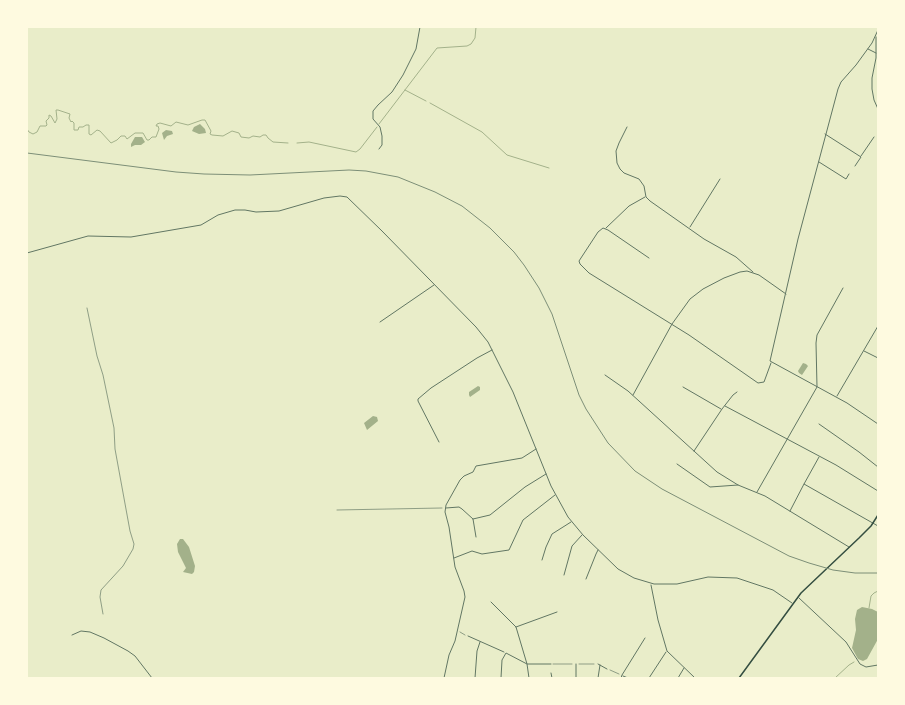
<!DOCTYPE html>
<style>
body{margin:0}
#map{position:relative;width:905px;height:705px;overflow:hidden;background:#e9edc9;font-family:"Source Sans 3",sans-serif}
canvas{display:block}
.frame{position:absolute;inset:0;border:28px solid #fefae0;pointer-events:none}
</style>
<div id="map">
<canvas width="905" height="705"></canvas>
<div class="frame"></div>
</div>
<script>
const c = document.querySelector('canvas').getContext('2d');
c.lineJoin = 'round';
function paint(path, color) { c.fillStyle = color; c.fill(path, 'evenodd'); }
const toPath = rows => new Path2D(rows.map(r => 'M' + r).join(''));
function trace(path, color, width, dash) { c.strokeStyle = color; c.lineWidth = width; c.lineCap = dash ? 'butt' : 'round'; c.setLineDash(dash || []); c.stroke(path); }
const water = toPath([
 [200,124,205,129,206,133,199,134,192,131,194,127],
 [166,130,172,131,173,134,167,136,164,140,162,133],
 [135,137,142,137,145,142,141,145,135,145,131,147,131,144],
 [803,363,806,364,808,366,802,375,799,373,798,371],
 [478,386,480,387,480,390,470,397,469,395,469,392],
 [373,416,377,417,378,421,367,430,364,423],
 [180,539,183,539,189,547,195,566,194,572,192,574,183,572,186,568,178,552,177,544],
 [862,607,872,609,878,612,878,639,867,659,863,661,858,659,852,648,856,630,855,619,857,610]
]);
const stream = toPath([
 [405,90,426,101],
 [430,103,482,132,507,155,549,168],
 [379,124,437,48,467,46,471,44,475,38,476,27],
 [27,129,29,132,33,134,37,132,40,126,46,126,47,125,46,121,49,118,49,115,51,116,55,123,57,119,56,110,58,110,70,114,69,118,71,122,72,121,74,123,74,130,78,130,79,127,83,127,86,125,89,125,89,134,91,135,97,130,100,131,111,143,117,140,121,136,125,136,127,139,135,133,143,133,147,140,149,140,152,137,156,137,159,129,158,126,156,126,157,124,160,123,171,126,176,122,188,125,202,120,205,120,211,131,210,134,212,135,223,136,232,131,239,133,241,137,249,138,253,136,260,137,263,135,266,135,268,138,273,142,288,143],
 [297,143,309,142,356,152,360,149,377,127],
 [869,608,871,596,874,593,878,591],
 [835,678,849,665,854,662]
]);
const path = toPath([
 [87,308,97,356,103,375,114,428,115,449,130,531,134,544,133,549,123,566,101,590,100,597,103,614],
 [337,510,442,508],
 [460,632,465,635],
 [553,664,572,664],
 [579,664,594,664],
 [610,670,619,674]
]);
const minor = toPath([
 [878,30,872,43,856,65,841,82,838,89,798,239,770,361,847,403,878,424],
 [876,37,876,58,872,78,872,89,874,100,878,109],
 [868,49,876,53],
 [627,127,619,143,616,151,617,163,620,169,624,173,639,179,644,186,646,197,650,201,704,239,736,257,753,272],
 [825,134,861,157,855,166],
 [379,149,382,145,382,136,380,127,373,119,373,111,378,105,392,92,403,75,416,49,420,27],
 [861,156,874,137],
 [819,162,846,179,849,174],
 [690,227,720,179],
 [606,228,629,206,645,197],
 [27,253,88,236,131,237,201,225,218,215,235,210,245,210,256,212,279,211,324,198,340,196,347,197,382,231,476,327,488,342,513,392,551,486,568,517,583,535,618,569,634,578,654,584,677,584,708,577,737,578,773,590,792,603],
 [649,258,608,230,603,228,598,232,579,261,580,264,589,273,689,335,758,383,764,382,771,363],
 [380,322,434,285],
 [864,351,878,358],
 [605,375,628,391,717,472,738,485,765,496,849,547],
 [683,387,721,409],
 [633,395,672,324,690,299,703,289,724,278,740,272,747,271,759,275,786,294],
 [837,396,878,326],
 [725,406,836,465,878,491],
 [819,424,859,452,878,467],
 [439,442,418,401,418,399,431,388,477,358,492,350],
 [694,451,722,409,733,395,737,392],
 [819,457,804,484,878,526],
 [677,464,710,487,738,485],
 [757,492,817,387,816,343,817,335,843,288],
 [446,508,459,507,462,509,473,519,476,537],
 [790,511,804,484],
 [473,519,490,515,525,487,546,474],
 [454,558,472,551,482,554,509,550,523,520,555,495],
 [542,560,546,547,552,534,571,522],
 [564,575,572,546,582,535],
 [586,579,596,554,598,550],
 [651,585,658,620,667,651,695,678],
 [799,598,846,642,860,664,866,667,878,665],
 [491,602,516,627,527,664,529,678],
 [516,627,557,612],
 [72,635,81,631,90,632,104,638,128,651,135,656,152,678],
 [468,636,504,652],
 [598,664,607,669],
 [551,673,552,678],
 [623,676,628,678],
 [444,678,449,655,455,641,465,597,464,591,455,567,449,527,445,512,446,505,460,480,464,476,473,472,476,466,522,458,536,449],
 [475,678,477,651,480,642],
 [501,678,502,660,506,653,527,664,551,664],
 [576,678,576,664],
 [598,678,600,665],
 [621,678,622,675,645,638],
 [649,678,666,652],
 [678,678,684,668]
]);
const primary = toPath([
 [739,678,801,593,859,538,871,526,878,515]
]);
const rail = toPath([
 [27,153,176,172,204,174,250,175,349,170,366,171,398,177,435,192,462,206,490,228,514,252,524,265,539,288,552,314,579,395,586,409,608,443,635,471,662,489,789,556,809,563,833,570,855,573,878,573]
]);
paint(water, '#a3b18a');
trace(stream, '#a3b18a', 1);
trace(path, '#344e41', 0.5);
trace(minor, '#617663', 1);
trace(primary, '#344e41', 1.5);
trace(rail, '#7c8e77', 1);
</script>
